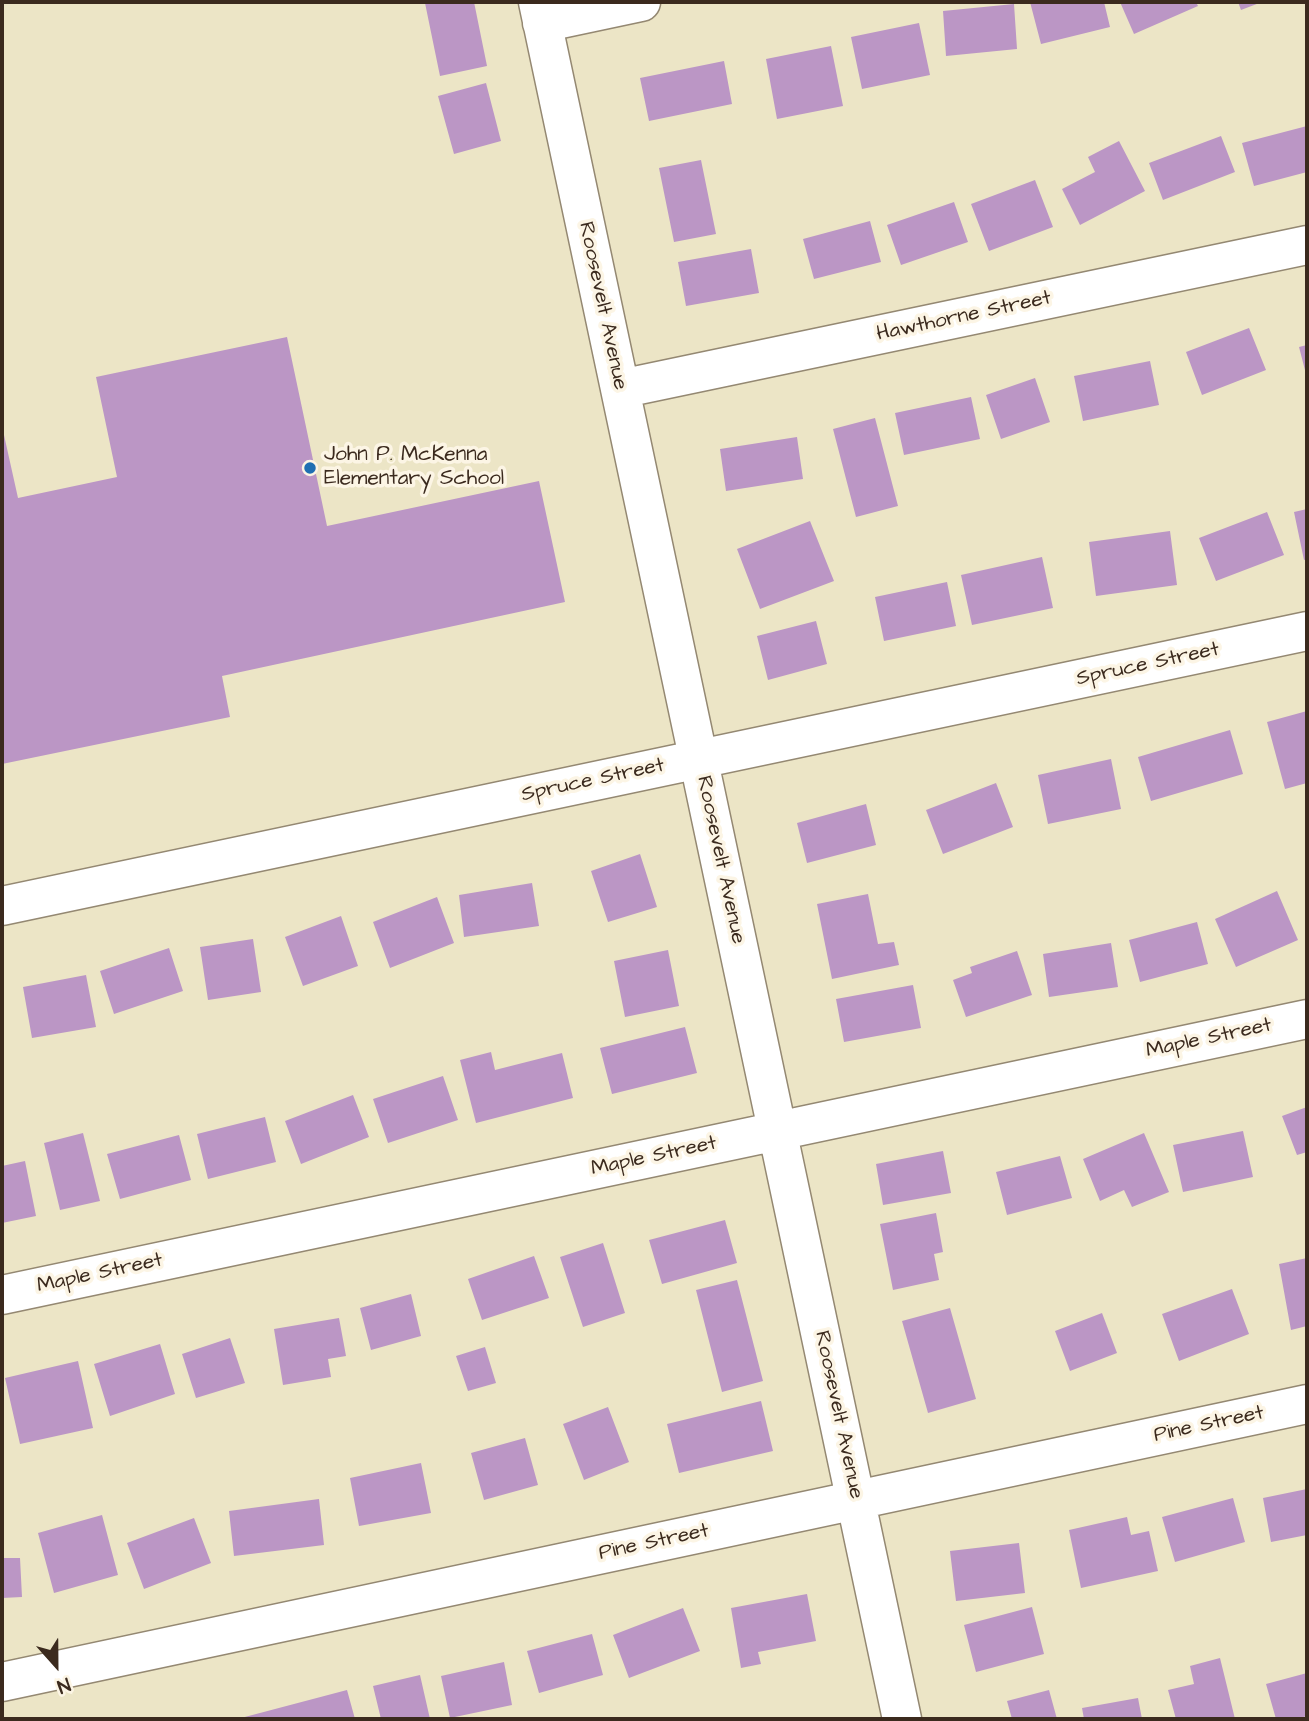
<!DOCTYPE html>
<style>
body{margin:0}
#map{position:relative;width:1309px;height:1721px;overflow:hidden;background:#ece5c6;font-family:"Architects Daughter",sans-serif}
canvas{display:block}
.frame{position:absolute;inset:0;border:4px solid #3b2a1e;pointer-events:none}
.north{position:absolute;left:21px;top:1630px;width:70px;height:70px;-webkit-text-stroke:5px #fcf5e5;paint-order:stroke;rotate:159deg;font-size:19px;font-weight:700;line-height:28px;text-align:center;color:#3b2a1e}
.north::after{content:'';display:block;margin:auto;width:24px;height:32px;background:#3b2a1e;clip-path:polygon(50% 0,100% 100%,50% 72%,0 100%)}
</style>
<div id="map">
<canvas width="1309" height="1721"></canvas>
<div class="frame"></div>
<div class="north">N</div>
</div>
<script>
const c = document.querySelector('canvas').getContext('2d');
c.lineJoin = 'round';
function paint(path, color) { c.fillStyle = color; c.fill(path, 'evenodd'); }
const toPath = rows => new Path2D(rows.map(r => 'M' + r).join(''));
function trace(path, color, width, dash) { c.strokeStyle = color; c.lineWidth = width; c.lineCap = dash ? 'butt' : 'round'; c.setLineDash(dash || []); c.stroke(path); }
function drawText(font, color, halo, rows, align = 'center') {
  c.font = font + ' "Architects Daughter",sans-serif'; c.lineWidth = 7; c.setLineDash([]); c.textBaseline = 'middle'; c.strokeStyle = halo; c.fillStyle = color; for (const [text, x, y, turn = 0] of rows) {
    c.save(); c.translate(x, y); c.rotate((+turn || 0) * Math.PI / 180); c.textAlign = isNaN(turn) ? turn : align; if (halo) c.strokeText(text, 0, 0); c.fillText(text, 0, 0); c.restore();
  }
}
const building = toPath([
 [431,2,474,2,487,66,440,76,425,3],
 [1030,2,1104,2,1110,27,1041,44],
 [1120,2,1196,2,1198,6,1134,34],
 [1238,2,1262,2,1241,10],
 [1014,4,1017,49,946,56,943,11],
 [919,23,930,75,862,89,851,37],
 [831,46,843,106,777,119,766,59],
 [724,61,732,104,649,121,640,78],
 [486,83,501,141,454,154,438,96],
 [1307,126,1307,172,1254,186,1242,143],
 [1221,136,1235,172,1163,200,1149,163],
 [1119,141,1145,191,1080,225,1062,189,1095,172,1088,157],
 [701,160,716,234,674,242,659,168],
 [1035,180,1053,227,989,251,971,204],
 [954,202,968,242,901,265,887,225],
 [870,221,881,262,814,279,803,239],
 [751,249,759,293,686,306,678,262],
 [1249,328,1266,370,1202,395,1186,352],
 [287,337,327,526,539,481,565,602,222,676,230,717,2,764,2,426,18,498,117,477,96,377],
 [1307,345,1307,374,1306,374,1299,347],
 [1150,361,1159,405,1083,421,1074,376],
 [1035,378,1050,422,1001,439,986,395],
 [971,397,980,439,904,455,895,413],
 [875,418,898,506,856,517,833,429],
 [797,437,803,479,726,491,720,449],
 [1307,509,1307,559,1304,560,1294,512],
 [1267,512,1284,555,1216,581,1199,538],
 [810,521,834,581,760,609,737,549],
 [1170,531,1177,585,1096,596,1089,542],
 [1042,557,1053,608,972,625,961,575],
 [947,582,956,626,884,641,875,597],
 [816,621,827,664,768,680,757,636],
 [1307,711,1307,783,1285,789,1267,722],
 [1230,730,1243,774,1151,801,1138,757],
 [1111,759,1121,809,1048,824,1038,775],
 [996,783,1013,827,943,854,926,810],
 [866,804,876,845,807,863,797,823],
 [640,854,657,907,608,922,591,871],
 [532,883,539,926,464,937,459,895],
 [1277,891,1298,940,1236,967,1215,919],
 [868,894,878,944,894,942,899,965,832,979,817,904],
 [437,897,454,943,390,968,373,922],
 [341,916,358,966,303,986,285,937],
 [1197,922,1208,964,1140,982,1129,940],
 [253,939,261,992,208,1000,200,947],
 [1111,943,1118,987,1049,997,1043,954],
 [169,948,183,991,114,1014,100,971],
 [668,950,679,1006,625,1017,614,961],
 [1017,951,1032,995,966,1017,953,980,972,973,970,967],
 [86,975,96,1027,32,1038,23,987],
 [913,985,921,1028,844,1042,836,999],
 [685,1027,697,1073,612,1094,600,1048],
 [491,1052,495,1070,562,1053,573,1098,476,1123,460,1060],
 [443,1076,458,1120,388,1143,373,1099],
 [353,1095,369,1137,301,1164,285,1121],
 [1307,1107,1307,1152,1297,1155,1282,1116],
 [265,1117,276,1162,208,1179,197,1134],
 [1243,1131,1253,1177,1183,1192,1173,1145],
 [83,1133,100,1201,60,1210,44,1143],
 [1144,1133,1169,1192,1132,1207,1124,1190,1100,1201,1083,1159],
 [179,1135,191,1180,120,1199,107,1154],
 [943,1151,951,1193,883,1205,876,1164],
 [1060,1156,1072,1198,1007,1215,996,1172],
 [25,1161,36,1216,2,1223,2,1166],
 [936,1213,943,1252,934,1254,939,1280,893,1290,880,1224],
 [725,1220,737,1263,662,1284,649,1240],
 [603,1243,625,1313,583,1327,560,1257],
 [534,1256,549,1298,482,1320,468,1279],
 [1307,1258,1307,1326,1291,1330,1279,1264],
 [737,1280,763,1381,722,1392,696,1290],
 [1232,1289,1249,1334,1179,1361,1162,1314],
 [411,1294,421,1336,371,1350,360,1308],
 [950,1308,976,1399,928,1413,902,1321],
 [1102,1313,1117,1353,1070,1371,1055,1331],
 [339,1318,346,1356,328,1359,331,1377,283,1385,274,1329],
 [230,1338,245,1383,196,1398,182,1354],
 [160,1344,175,1394,110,1416,94,1364],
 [485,1347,496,1383,468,1391,456,1356],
 [78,1361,93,1428,20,1444,5,1378],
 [761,1401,773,1451,679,1473,667,1424],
 [608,1407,629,1462,584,1480,563,1424],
 [525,1438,538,1485,484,1500,471,1453],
 [421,1463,431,1513,359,1526,350,1478],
 [1307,1489,1307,1535,1271,1542,1263,1498],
 [1233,1498,1245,1542,1175,1562,1162,1517],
 [319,1499,324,1545,234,1556,229,1511],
 [102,1515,118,1575,54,1593,38,1533],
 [1127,1517,1131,1535,1149,1531,1158,1571,1081,1588,1069,1530],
 [194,1518,211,1563,144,1589,127,1543],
 [1019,1543,1025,1593,956,1601,950,1551],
 [2,1558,20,1558,22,1597,2,1598],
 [807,1594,816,1641,758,1652,761,1664,741,1668,731,1608],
 [1032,1607,1044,1654,976,1672,964,1625],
 [683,1608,700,1651,629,1678,613,1635],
 [592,1634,603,1675,539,1693,527,1651],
 [1220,1658,1235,1719,1176,1719,1168,1690,1194,1684,1190,1666],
 [504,1662,512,1705,450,1718,441,1676],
 [1307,1673,1307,1716,1297,1719,1276,1719,1266,1684],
 [420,1675,430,1719,381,1719,373,1686],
 [347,1690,355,1719,241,1719,241,1718],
 [1049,1690,1057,1719,1012,1719,1007,1701],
 [1138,1698,1142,1719,1084,1719,1082,1708]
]);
const minor = toPath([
 [538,2,902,1719],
 [542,23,641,2],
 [620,389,1307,245],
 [2,906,1307,631],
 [2,1295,1307,1019],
 [2,1682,1307,1404]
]);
const markers = [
 [310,468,7,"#1f6fb2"]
];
const streetNames = [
 ["Roosevelt Avenue",602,306,78],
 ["Hawthorne Street",964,317,-12],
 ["Spruce Street",1148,665,-12],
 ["Spruce Street",593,781,-12],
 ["Roosevelt Avenue",720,860,78],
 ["Maple Street",1209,1039,-12],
 ["Maple Street",654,1157,-12],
 ["Maple Street",100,1274,-12],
 ["Roosevelt Avenue",838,1415,78],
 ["Pine Street",1209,1425,-12],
 ["Pine Street",654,1543,-12]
];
const poiNames = [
 ["John P. McKenna",324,456],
 ["Elementary School",324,480]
];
paint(building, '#bb96c5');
trace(minor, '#948872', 41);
trace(minor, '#fff', 38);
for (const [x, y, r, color] of markers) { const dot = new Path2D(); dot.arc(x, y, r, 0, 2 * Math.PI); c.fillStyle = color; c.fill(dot); trace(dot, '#fcf5e5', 2.5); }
drawText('21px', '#3b2a1e', '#fcf5e5', streetNames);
drawText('21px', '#3b2a1e', '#fcf5e5', poiNames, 'left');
</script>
